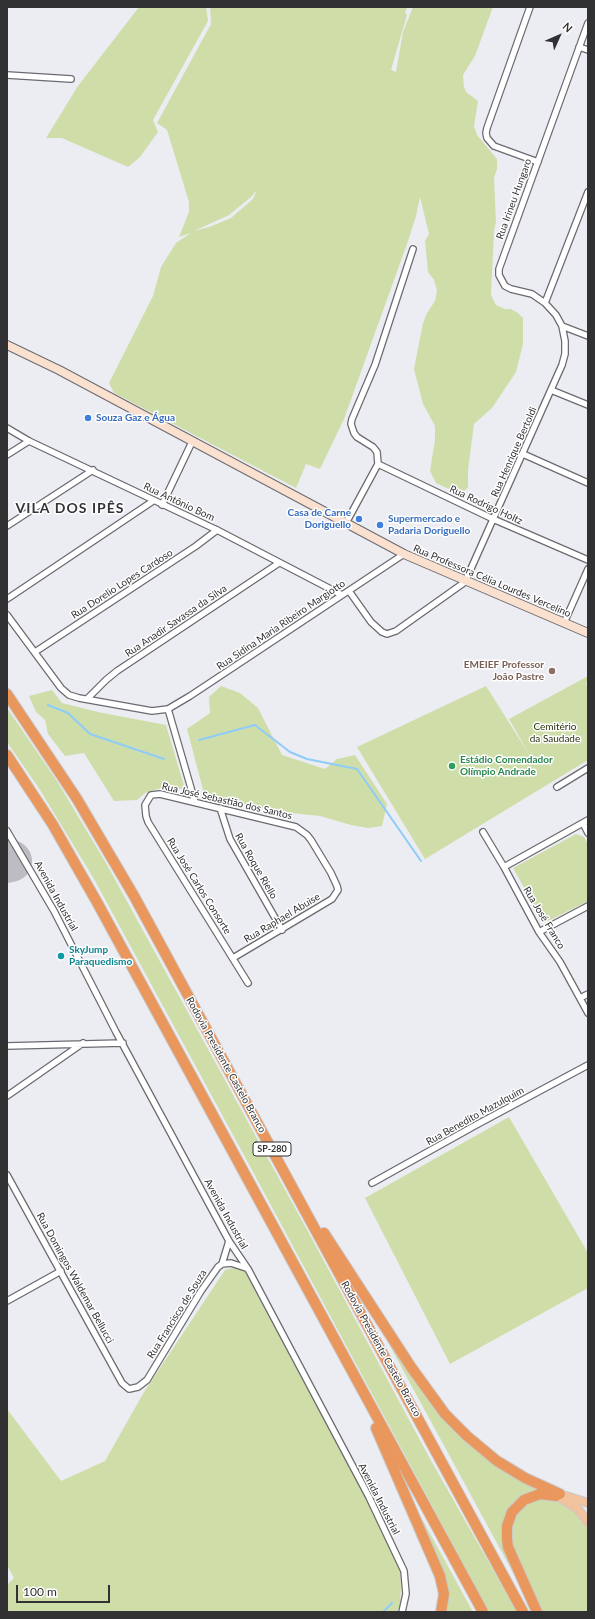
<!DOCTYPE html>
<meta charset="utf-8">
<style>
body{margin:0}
#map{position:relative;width:595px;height:1619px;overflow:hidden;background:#ececf3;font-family:Lato,sans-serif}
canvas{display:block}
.frame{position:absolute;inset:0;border:8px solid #313134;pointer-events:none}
.north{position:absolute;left:539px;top:16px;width:40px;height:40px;-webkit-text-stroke:3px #fff;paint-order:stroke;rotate:45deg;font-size:11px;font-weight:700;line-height:16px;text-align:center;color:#313134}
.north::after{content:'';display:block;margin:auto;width:14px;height:18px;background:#313134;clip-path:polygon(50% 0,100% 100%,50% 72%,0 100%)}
.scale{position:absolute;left:16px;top:1585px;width:94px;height:18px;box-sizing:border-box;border:2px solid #313134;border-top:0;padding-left:5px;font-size:12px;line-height:14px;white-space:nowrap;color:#313134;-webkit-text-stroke:3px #fff;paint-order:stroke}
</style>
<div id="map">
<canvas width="595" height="1619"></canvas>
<div class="frame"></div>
<div class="north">N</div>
<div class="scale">100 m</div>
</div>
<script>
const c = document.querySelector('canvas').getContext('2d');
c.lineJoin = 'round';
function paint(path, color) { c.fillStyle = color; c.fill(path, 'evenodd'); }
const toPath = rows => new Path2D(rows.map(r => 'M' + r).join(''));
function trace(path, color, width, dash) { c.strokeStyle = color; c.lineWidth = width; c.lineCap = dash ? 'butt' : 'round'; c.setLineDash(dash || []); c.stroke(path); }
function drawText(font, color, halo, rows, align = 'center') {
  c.font = font + ' Lato,sans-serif'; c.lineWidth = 3; c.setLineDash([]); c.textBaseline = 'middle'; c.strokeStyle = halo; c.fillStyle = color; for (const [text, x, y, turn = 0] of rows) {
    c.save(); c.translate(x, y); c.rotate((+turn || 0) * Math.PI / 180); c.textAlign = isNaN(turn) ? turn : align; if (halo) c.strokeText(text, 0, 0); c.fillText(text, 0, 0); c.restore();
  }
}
const green = toPath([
 [139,7,206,7,208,21,153,120,158,132,140,157,128,167,62,138,46,138,78,86],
 [210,7,408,7,405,12,407,15,391,70,396,72,403,32,413,7,493,7,475,56,463,75,464,87,466,92,478,101,474,126,477,135,497,159,497,169,494,178,496,222,494,231,491,295,496,305,505,309,511,309,518,313,523,318,523,344,516,372,492,408,474,424,468,470,468,487,461,495,436,483,430,471,435,440,435,426,423,404,414,369,423,323,427,313,435,301,437,290,434,280,428,272,425,241,429,234,420,197,416,216,407,244,344,419,320,469,306,464,296,488,114,393,109,383,153,296,161,267,176,243,191,233,179,237,189,212,189,202,167,130,157,123,211,24],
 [257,190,253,199,231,218,209,227,194,231,229,215,251,197],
 [588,676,588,682,586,683,588,688,588,760,425,859,357,747,486,686,530,756,509,719],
 [221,686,240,693,258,708,282,755,325,769,337,759,355,755,387,804,382,826,368,828,351,825,320,816,282,812,205,797,187,729,210,713,209,697],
 [52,690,62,703,98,712,166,725,185,789,164,787,145,793,137,800,114,801,84,753,65,756,48,734,45,720,36,712,29,696],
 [7,708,57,781,106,863,311,1237,429,1457,517,1612,489,1612,252,1170,94,879,40,790,7,742],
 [576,834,584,837,588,844,588,901,544,923,513,868],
 [509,1117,588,1253,588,1288,450,1364,365,1198],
 [235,1267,241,1269,245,1272,366,1498,393,1553,400,1571,401,1587,400,1605,397,1612,7,1612,7,1585,14,1578,7,1565,7,1409,61,1481,105,1461,144,1392,225,1270],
 [372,1313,428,1397,539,1490,506,1517,524,1593],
 [539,1497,564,1501,586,1522,588,1528,588,1612,539,1612,511,1547,511,1523,522,1505],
 [416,1508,473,1612,445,1612,446,1610,414,1510]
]);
const stream = toPath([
 [48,705,68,713,90,734,164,759],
 [199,740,255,725,290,752,307,759,357,769,421,861],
 [383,1612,392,1603]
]);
const taxiway = toPath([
 [7,858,11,861]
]);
const runway = toPath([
 [7,862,11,861]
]);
const street = toPath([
 [530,7,487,128,486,133,487,138,494,146,538,162],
 [588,23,499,269,499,275,505,286,511,289,532,294,545,303,556,315,562,326,588,336],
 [579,47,588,50],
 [7,75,71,79],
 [545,303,588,192],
 [551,390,588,405],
 [7,428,29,441,217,530,342,595],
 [523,454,588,483],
 [7,455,29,441],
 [378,464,493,519,588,560],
 [162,505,192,442],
 [346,523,378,464,377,452,373,447,357,437,354,433,351,424,352,419,375,365,413,249],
 [7,526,93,470],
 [349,591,371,622,382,632,387,634,396,631,465,582,562,365,565,354,565,341,562,326],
 [7,599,153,501],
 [7,615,61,688,69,695,79,698,152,711,168,709,190,696,404,554],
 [564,623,588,569],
 [35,652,196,546,217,530],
 [87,699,106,680,117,671,279,563],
 [168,709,195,802],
 [557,787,588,768],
 [220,808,230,839,282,930],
 [583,823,588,833],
 [7,831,54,911,116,1032,229,1241,248,1269,369,1497,404,1571,406,1594,402,1612],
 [483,832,504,867,539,932,560,962,588,1013],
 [504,867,588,820],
 [539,932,588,906],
 [233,958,332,899,338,890,337,886,331,873,311,840,307,835,296,827,160,794,151,795,145,805,146,816,148,822,248,983],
 [580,998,588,994],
 [7,1046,123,1043],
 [7,1096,83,1043],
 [7,1175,122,1383,129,1389,138,1387,147,1380,201,1291,218,1267,222,1264,231,1263,246,1268],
 [372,1183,476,1125,588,1065],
 [222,1264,229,1241],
 [7,1301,61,1271]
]);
const secondary = toPath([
 [7,345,59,370,404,554,588,633]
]);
const primary = toPath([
 [566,1496,588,1503],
 [559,1497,578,1509,588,1522]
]);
const highway = toPath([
 [7,694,77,799,134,896,523,1612],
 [7,755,53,825,98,904,483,1612],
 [324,1233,411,1367,445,1414,467,1436,497,1461,525,1478,560,1494],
 [376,1428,440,1576,444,1594,441,1612],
 [537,1612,508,1547,507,1539,507,1526,512,1512,524,1500,540,1494,556,1496]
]);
const markers = [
 [88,418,4,"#3f7fe0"],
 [359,519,4,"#3f7fe0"],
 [380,525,4,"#3f7fe0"],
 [552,671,4,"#8d6e63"],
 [452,766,4,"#2e9e5b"],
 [61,956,4,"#0f9aa8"]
];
const shields = [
 [272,1149,38]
];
const shieldNames = [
 ["SP-280",272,1149]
];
const streetNames = [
 ["Rua Irineu Hungaro",514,199,-70],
 ["Rua Henrique Bertoldi",514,452,-66],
 ["Rua Antônio Bom",179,502,25],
 ["Rua Rodrigo Holtz",486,505,25],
 ["Rua Professora Célia Lourdes Vercelino",492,581,23],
 ["Rua Dorelio Lopes Cardoso",122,584,-33],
 ["Rua Anadir Savassa da Silva",176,621,-34],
 ["Rua Sidina Maria Ribeiro Margiotto",281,625,-34],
 ["Rua José Sebastião dos Santos",227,801,13],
 ["Rua Roque Riello",256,866,60],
 ["Rua José Carlos Consorte",199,886,58],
 ["Avenida Industrial",56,896,61],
 ["Rua Raphael Abuise",282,918,-31],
 ["Rua José Franco",544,918,59],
 ["Rodovia Presidente Castelo Branco",226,1065,61],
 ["Rua Benedito Mazulquim",475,1116,-29],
 ["Avenida Industrial",226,1214,61],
 ["Rua Domingos Waldemar Bellucci",75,1278,61],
 ["Rua Francisco de Souza",177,1314,-58],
 ["Rodovia Presidente Castelo Branco",381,1349,61],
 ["Avenida Industrial",379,1499,63]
];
const shopNames = [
 ["Souza Gaz e Água",96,418],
 ["Casa de Carne",351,513,"right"],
 ["Doriguello",351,525,"right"],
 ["Supermercado e",388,519],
 ["Padaria Doriguello",388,531]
];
const educationNames = [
 ["EMEIEF Professor",544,665],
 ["João Pastre",544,677]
];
const parkNames = [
 ["Cemitério",555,727],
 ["da Saudade",555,739]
];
const leisureNames = [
 ["Estádio Comendador",460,760],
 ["Olímpio Andrade",460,772]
];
const cultureNames = [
 ["SkyJump",69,950],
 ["Paraquedismo",69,962]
];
const districtNames = [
 ["VILA DOS IPÊS",70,508]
];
paint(green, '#cfdea9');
trace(stream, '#8eccf9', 2);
trace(taxiway, '#bcbcc2', 17);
trace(runway, '#bcbcc2', 42);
trace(street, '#6b6a70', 8);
trace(secondary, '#6b6a70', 10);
trace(primary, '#c9c9ca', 10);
trace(highway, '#c9c9ca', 12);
trace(street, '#fff', 5.5);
trace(secondary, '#f9e0cf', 8);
trace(primary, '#f2c19e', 8);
trace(highway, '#ea975e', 10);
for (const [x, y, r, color] of markers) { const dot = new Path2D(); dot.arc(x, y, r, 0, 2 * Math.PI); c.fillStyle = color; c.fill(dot); trace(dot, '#fff', 1.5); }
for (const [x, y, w] of shields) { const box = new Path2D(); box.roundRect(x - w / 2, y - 7, w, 14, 3); c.fillStyle = '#fff'; c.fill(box); trace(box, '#313134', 1); }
drawText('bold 9px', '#313134', null, shieldNames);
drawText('10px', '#313134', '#fff', streetNames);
drawText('bold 10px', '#366cbe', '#fff', shopNames, 'left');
drawText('bold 10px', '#785e54', '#fff', educationNames, 'right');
drawText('10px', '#29320e', '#fff', parkNames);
drawText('bold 10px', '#27864d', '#fff', leisureNames, 'left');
drawText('bold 10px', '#0d838f', '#fff', cultureNames, 'left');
c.letterSpacing = '1px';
drawText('bold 14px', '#333338', '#fff', districtNames);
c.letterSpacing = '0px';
</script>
